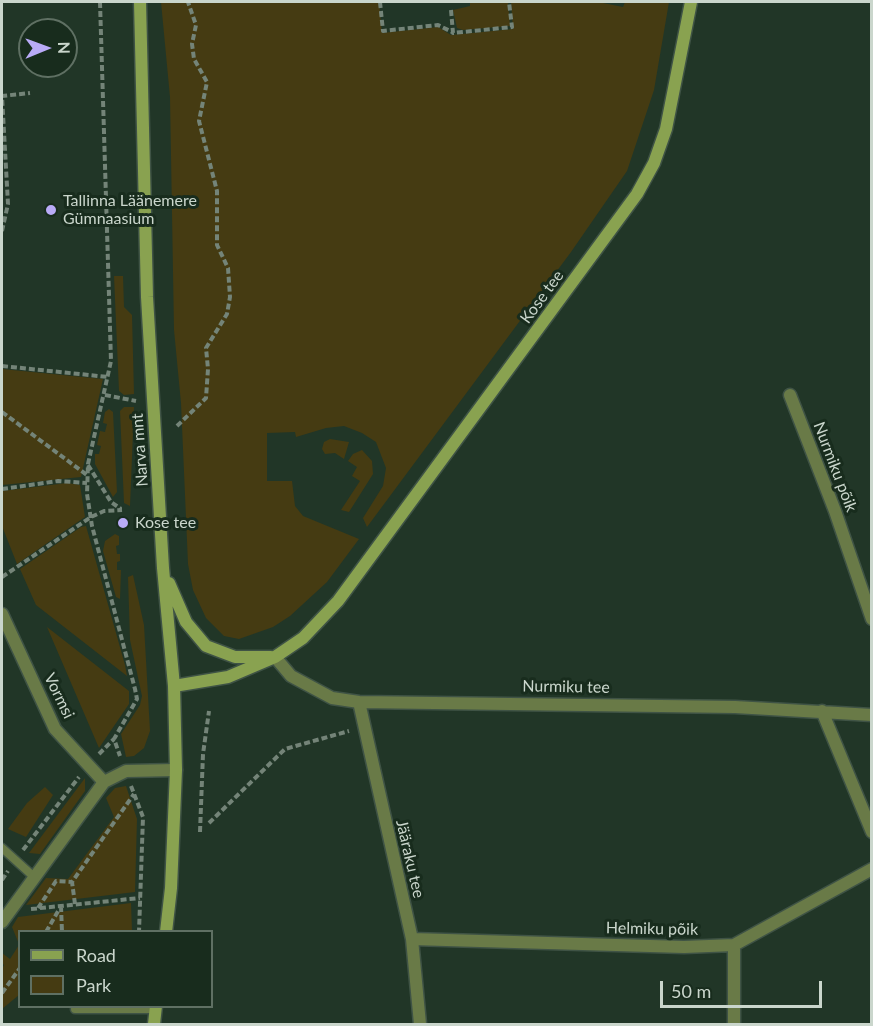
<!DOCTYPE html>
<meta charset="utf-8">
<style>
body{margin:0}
#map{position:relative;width:873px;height:1026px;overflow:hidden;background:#213627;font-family:Lato,sans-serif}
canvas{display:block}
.frame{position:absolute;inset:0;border:3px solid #cad6cc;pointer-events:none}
.legend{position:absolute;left:18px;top:930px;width:195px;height:78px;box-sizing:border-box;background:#182c1d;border:2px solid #5f7063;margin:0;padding:8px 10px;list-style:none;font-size:18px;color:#cad6cc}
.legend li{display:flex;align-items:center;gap:12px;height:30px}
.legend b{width:30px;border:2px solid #5f7063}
.north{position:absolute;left:18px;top:18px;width:60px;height:60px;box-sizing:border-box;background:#182c1d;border:2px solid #5f7063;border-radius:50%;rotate:89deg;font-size:16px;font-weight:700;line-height:24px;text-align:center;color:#cad6cc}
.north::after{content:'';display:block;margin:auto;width:21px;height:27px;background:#b9abf7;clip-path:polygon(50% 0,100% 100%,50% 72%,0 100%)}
.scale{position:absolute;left:660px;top:981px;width:162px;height:27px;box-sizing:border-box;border:3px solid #cad6cc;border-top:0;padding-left:8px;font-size:18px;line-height:21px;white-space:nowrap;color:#cad6cc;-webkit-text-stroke:4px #182c1d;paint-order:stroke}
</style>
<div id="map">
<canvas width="873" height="1026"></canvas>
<div class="frame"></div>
<ul class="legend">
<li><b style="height:8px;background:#89a250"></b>Road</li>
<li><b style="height:16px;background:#453b12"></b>Park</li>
</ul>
<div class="north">N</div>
<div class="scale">50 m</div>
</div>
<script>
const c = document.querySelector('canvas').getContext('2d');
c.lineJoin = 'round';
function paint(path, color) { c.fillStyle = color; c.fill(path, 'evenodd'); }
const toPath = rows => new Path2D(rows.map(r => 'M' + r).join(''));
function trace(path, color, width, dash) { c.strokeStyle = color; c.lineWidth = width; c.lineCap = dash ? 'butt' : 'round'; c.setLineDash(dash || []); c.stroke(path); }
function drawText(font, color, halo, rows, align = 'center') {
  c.font = font + ' Lato,sans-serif'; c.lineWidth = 6; c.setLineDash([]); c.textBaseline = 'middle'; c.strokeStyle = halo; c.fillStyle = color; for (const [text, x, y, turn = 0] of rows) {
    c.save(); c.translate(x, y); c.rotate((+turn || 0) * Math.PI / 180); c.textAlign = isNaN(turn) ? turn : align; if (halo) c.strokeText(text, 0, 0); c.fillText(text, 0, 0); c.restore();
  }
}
const green = toPath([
 [161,2,379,2,382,33,438,27,451,35,513,29,511,2,598,2,623,7,625,2,669,2,654,90,627,171,571,252,367,527,363,518,383,486,386,468,376,442,362,433,344,426,326,428,296,437,295,432,267,433,267,481,292,481,295,506,303,516,359,539,327,582,290,616,273,627,239,639,224,636,206,618,193,590,188,564,181,403,174,330,170,97],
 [470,2,508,2,510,26,463,30,457,28,453,10,470,6],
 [114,276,123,276,124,307,132,315,134,394,124,395,119,391],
 [2,369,103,379,81,477,2,485],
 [124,407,134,407,130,506,124,503,120,411],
 [109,409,113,412,117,492,113,497,95,464,95,454,99,454,101,446,97,445,100,431,105,432,107,424,103,423,105,412],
 [330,439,349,442,344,459,335,453,325,454,322,449,324,442],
 [362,450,372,461,373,474,349,512,341,510,360,481,352,476,357,467,348,461,353,454],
 [67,483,80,485,85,517,17,564,2,526,2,491],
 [86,526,125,665,127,676,36,605,20,569,81,527],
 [115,534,119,536,119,545,116,546,117,554,120,554,120,561,117,562,117,570,121,570,120,599,116,597,103,551,105,541],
 [133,575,144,625,150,731,144,748,134,756,126,757,121,734,140,705,142,696,130,640,128,577],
 [47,627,129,691,129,704,99,748],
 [85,778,85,791,40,854,29,853],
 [126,786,137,819,135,892,26,905,46,878,68,879,114,817,106,798,115,788],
 [45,787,53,795,26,837,8,829,27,803],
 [131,903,132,931,20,932,19,944,12,927,18,917],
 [19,945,19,995,2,1009,2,969,4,965,2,963,2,953,10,959]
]);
const path = toPath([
 [100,2,111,361,88,464,87,494,92,526,135,689,137,699,114,739,120,756],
 [380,2,383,31,438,25,452,32],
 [451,10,453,33,512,27,509,2],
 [2,231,8,204,2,96,30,93],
 [2,366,108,377],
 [105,395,136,401],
 [2,412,87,475],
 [177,426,206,398,208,369,206,348,227,314,230,297,228,268,217,245,217,191,199,121,207,82,194,59,192,44,196,25,188,2],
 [88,465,111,502,121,509],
 [2,489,58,481,87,483],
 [2,577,91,517,104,511,122,510],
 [99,754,114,739],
 [131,786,143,817,139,932],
 [209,823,285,749,349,731],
 [200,832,203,754,209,711],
 [23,850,79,777],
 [2,880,8,871],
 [75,904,72,882,134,794],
 [61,906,62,932],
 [38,908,56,881,72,882],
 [31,909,140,898],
 [46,932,61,906],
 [2,993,20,968]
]);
const service = toPath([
 [2,848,33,876],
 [75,1009,156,1009]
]);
const minor = toPath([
 [790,395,835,511,872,619],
 [2,614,55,729,104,782],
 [275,657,291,676,332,698,359,702,735,707,872,715],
 [359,702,412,939,420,1024],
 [822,711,872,832],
 [2,922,104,782,126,771,176,770],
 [412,939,684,947,734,945,872,869],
 [734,1024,734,945]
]);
const secondary = toPath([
 [140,2,147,297,163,568,174,686,176,770,171,888,166,932],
 [169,583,186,622,206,646,235,657,271,657],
 [174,686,228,677,275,657,303,638,338,601,637,194,654,163,666,129,691,2],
 [154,1024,156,1006]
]);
const markers = [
 [51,210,6,"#b9abf7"],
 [123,523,6,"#b9abf7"]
];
const poiNames = [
 ["Tallinna Läänemere",63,201],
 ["Gümnaasium",63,219],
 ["Kose tee",135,523]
];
const streetNames = [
 ["Kose tee",542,297,-54],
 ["Narva mnt",140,450,-94],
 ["Nurmiku põik",835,467,69],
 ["Nurmiku tee",566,687,1],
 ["Vormsi",59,696,64],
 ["Jääraku tee",410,859,77],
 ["Helmiku põik",652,929,1]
];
paint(green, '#453b12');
trace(service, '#3f5345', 11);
trace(minor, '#3f5345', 15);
trace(secondary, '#3f5345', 15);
trace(path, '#748478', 4, [6, 3]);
trace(service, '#697a47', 8);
trace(minor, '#697a47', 12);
trace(secondary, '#89a250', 12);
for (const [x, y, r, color] of markers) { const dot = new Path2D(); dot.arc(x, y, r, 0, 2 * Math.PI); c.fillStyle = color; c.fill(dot); trace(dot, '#182c1d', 2); }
drawText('16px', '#cad6cc', '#182c1d', poiNames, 'left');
drawText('16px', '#cad6cc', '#182c1d', streetNames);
</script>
